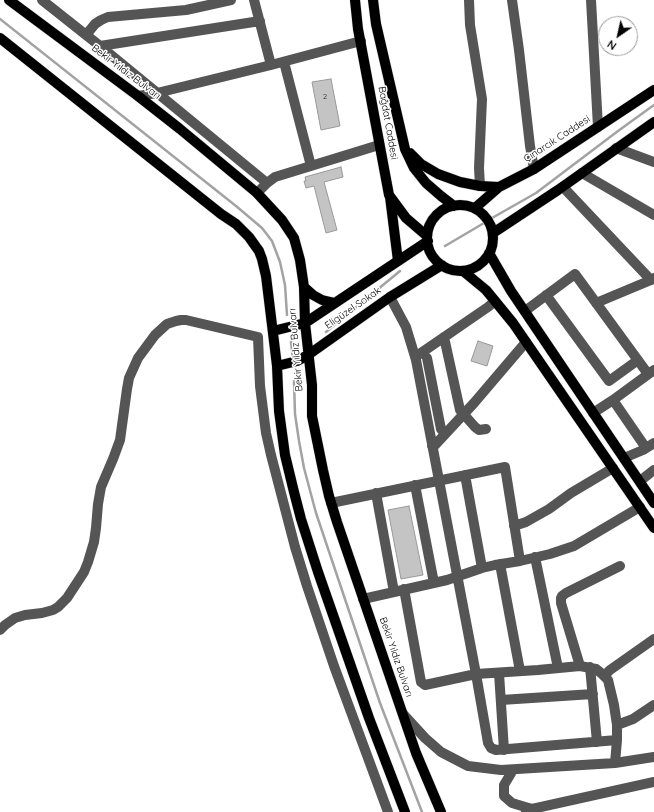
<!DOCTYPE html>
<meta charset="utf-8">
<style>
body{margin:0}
#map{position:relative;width:654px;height:812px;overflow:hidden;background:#fff;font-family:Quicksand,sans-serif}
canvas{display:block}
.north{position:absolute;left:598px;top:16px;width:40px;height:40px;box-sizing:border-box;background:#fff;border:1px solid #999;border-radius:50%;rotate:214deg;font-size:11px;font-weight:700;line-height:16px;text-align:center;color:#000}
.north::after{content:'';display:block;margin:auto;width:14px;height:18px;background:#000;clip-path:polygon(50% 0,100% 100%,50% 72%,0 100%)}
</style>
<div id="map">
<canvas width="654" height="812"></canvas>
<div class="north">N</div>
</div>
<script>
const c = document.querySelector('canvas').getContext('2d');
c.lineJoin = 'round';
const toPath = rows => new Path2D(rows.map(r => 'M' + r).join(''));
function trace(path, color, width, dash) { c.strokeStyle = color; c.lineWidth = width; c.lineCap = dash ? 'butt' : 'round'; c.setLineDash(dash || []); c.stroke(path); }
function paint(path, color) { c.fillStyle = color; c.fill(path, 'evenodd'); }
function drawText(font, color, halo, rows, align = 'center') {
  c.font = font + ' Quicksand,sans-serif'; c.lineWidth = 3; c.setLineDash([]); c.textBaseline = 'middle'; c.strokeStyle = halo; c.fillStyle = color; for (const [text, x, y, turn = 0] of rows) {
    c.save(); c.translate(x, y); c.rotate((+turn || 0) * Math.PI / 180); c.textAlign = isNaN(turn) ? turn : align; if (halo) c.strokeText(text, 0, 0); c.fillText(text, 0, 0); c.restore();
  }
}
const stream = toPath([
 [0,19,236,206,262,228,272,241,280,262,285,285,287,315],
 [492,218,536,193,618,131,654,105],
 [445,246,484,223],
 [326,332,400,271],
 [291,342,293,359],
 [294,381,295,414,299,441,304,468,316,513,380,703,422,812]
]);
const building = toPath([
 [331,79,340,126,321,130,312,82,331,79],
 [341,167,343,177,324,182,337,230,326,233,314,186,306,188,304,181,306,181,305,177,341,167],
 [478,341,493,346,487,366,471,361,478,341],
 [409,506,423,575,401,579,388,510,409,506]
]);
const minor = toPath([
 [42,0,100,46,267,183],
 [254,0,271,65],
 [469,0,470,25,482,99,479,168,480,186],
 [512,0,519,50,530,146,534,169],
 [591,0,598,127],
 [86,35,95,24,101,20,108,17,186,10,231,0],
 [100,46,260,21],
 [284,62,311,166],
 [138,96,157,93,271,65,361,41],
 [616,148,654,162],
 [582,173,654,215],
 [563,187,651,280,654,278],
 [257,193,267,183,275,177,379,145],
 [546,295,609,381,638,360],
 [390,297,406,327,416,360,476,674,488,743,491,748,496,750,617,740],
 [596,303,651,280],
 [525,311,575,274,648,374],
 [444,337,460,410,475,427,479,430,486,429],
 [415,357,421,353,488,307,495,301],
 [427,358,441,429,445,434],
 [613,400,646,448],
 [593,413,613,400,654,370],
 [432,446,435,445,474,403,526,342],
 [624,458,643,450,654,443],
 [465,475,482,568],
 [640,481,654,470],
 [415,485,434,583],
 [376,493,394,592],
 [331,503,505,467,520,561],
 [514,526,526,522,549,509,571,493,613,468],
 [535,557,558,668],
 [500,564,520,671],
 [404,589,421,682,425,685,476,674,538,670,580,666,596,669,601,673,608,680,614,705,617,725,617,740,615,763],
 [363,599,447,580,482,568,495,565,520,561,550,554,574,546,640,507],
 [0,630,5,625,15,618,25,615,42,613,53,610,58,607,67,598,84,572,88,562,94,542,96,528,98,504,101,487,113,459,120,440,127,389,129,378,138,358,155,335,167,324,176,321,181,320,186,320,258,337,260,386,266,433,271,455,295,547,307,586,334,666,388,812],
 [580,666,561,603,561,598,562,596,566,593,620,566],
 [590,667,597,742],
 [499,673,504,750],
 [604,676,610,670,654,639],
 [501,700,593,694],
 [403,714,425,738,441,752,468,766,501,770,615,763,654,757],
 [617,725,633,719,654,705],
 [513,770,504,785,504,796,512,803,532,809],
 [526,812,532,809,654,782]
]);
const major = toPath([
 [9,0,138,96,180,129,257,193,282,220,294,238,300,260,304,287,305,323,312,385,312,416,323,470,329,496,337,522,416,753,441,812],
 [355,0,358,29,389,195,406,218,427,236],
 [373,0,376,24,405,149,414,168,426,183,441,196,454,206],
 [0,38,221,214,236,224,249,237,259,251,262,259,266,276,277,366,279,411,285,455,294,492,301,519,318,572,369,718,405,812],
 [410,153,421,164,438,174,460,182,480,186,499,187],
 [390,197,398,261],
 '427 238a33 33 0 1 1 66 0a33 33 0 1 1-66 0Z',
 [475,208,499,187,534,169,654,90],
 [493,233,558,190,654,122],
 [489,253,511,291,654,503],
 [463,271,486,290,513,323,654,528],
 [304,287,313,295,322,300,335,303],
 [273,331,305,323,428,241],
 [277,366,297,361,308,355,390,297,442,265]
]);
const numberNames = [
 ["2",325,97]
];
const streetNames = [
 ["Bekir Yıldız Bulvarı",126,72,37],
 ["Bağdat Caddesi",388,123,80],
 ["Çınarcık Caddesi",557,139,-33],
 ["Eligüzel Sokak",353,308,-35],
 ["Bekir Yıldız Bulvarı",296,350,-95],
 ["Bekir Yıldız Bulvarı",396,657,71]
];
trace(stream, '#a3a3a3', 2.5);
paint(building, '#c4c4c4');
trace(building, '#999', 1);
trace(major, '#dbdbdb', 11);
trace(minor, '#555', 10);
trace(major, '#000', 10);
drawText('8px', '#313131', null, numberNames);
drawText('10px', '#000', '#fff', streetNames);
</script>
